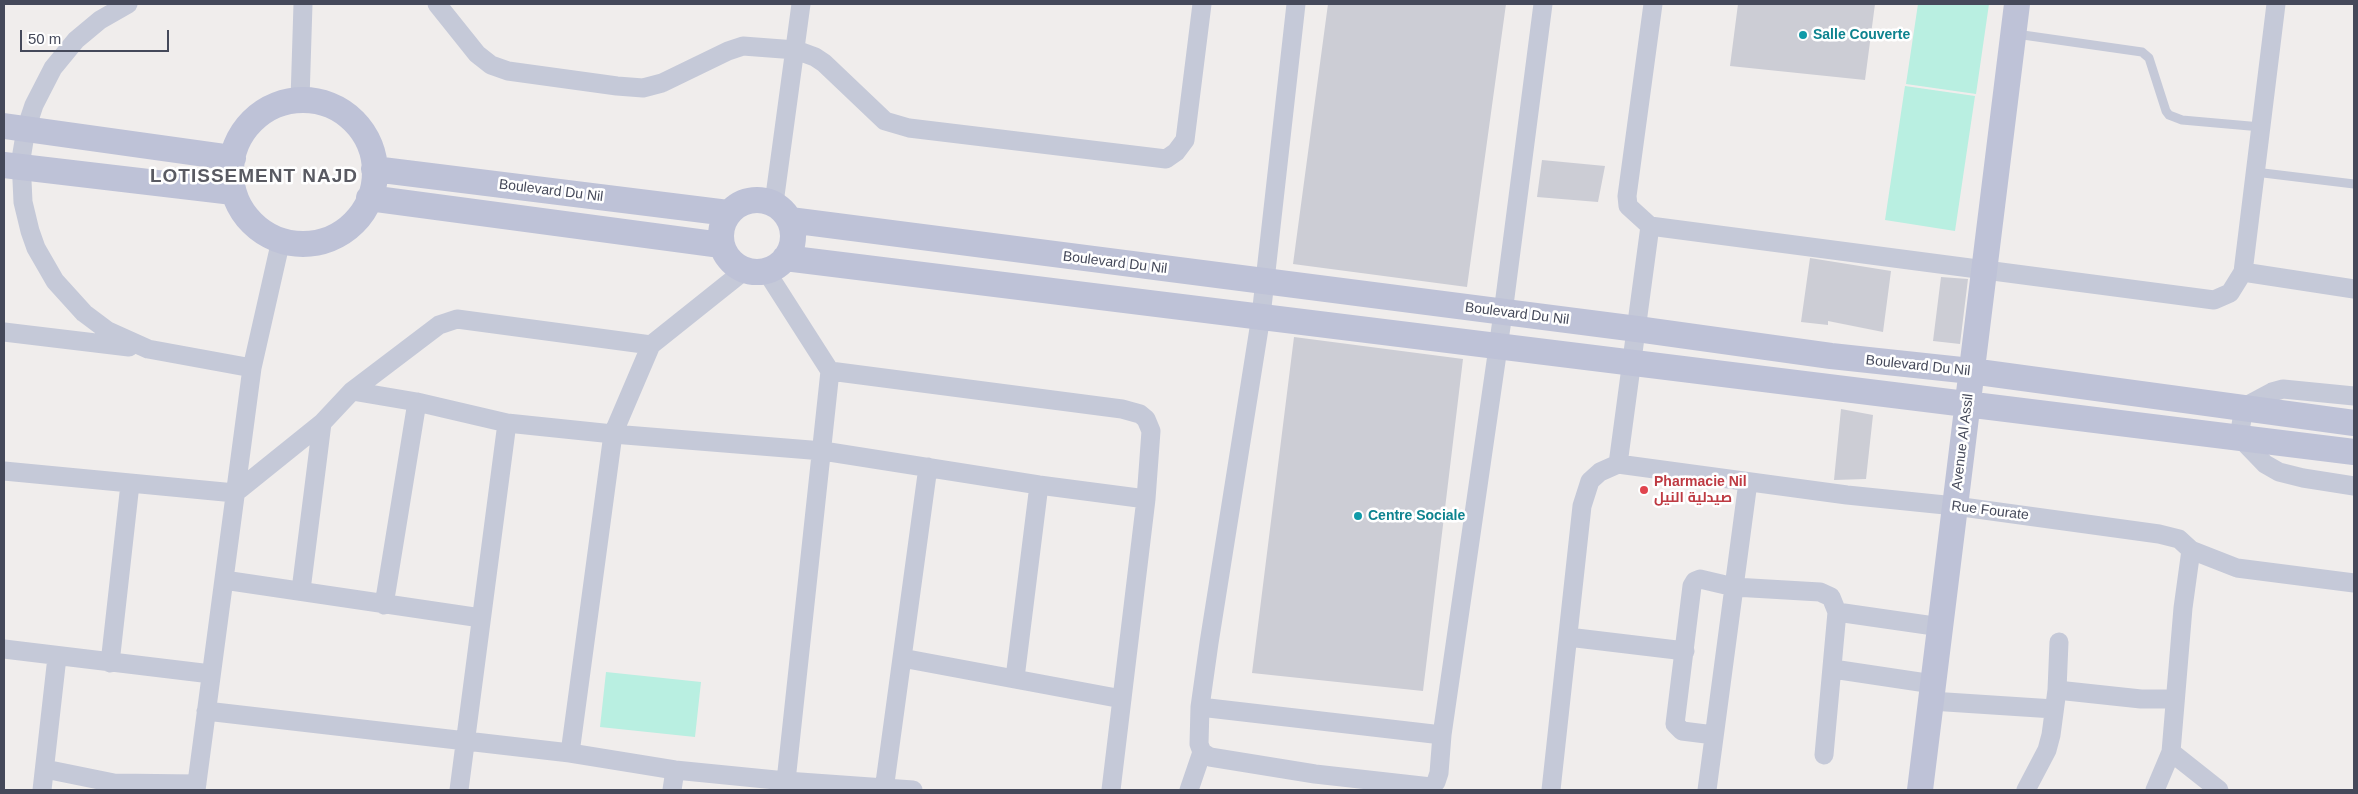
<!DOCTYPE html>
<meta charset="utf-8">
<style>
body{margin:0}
#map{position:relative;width:2358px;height:794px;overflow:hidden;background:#f0edec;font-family:Helvetica,sans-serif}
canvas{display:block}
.frame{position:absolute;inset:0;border:5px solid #45495a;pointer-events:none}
.scale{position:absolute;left:20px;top:30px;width:149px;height:22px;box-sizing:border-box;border:2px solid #45495a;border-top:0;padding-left:6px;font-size:15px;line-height:18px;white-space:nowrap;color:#45495a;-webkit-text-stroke:4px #fff;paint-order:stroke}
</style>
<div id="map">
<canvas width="2358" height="794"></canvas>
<div class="frame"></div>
<div class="scale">50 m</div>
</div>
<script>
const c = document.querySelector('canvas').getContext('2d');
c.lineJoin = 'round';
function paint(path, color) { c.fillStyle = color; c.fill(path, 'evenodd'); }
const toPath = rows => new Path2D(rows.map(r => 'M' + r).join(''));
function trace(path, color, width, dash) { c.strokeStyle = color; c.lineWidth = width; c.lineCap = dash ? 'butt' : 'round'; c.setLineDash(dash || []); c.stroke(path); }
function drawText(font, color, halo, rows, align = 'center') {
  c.font = font + ' Helvetica,Cairo,sans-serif'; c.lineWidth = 5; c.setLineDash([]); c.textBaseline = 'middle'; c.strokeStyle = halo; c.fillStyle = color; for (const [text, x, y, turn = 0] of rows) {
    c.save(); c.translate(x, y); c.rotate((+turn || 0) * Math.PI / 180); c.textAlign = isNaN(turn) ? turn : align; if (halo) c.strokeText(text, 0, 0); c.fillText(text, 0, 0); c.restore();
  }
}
const green = toPath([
 [1918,4,1989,4,1976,94,1906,84],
 [1905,86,1975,96,1955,231,1885,220],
 [606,672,701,682,695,737,600,727]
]);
const building = toPath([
 [1328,4,1506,4,1467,287,1293,264],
 [1738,4,1875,4,1865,80,1730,66],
 [1542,160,1605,166,1598,202,1537,197],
 [1810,258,1891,271,1883,332,1828,321,1828,325,1801,322],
 [1941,277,1968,279,1960,344,1933,341],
 [1294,337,1463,359,1423,691,1252,673],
 [1841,409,1873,415,1866,479,1834,480]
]);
const lane = toPath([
 [2016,34,2142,52,2149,58,2166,111,2169,115,2182,120,2261,127],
 [2255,172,2354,184]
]);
const street = toPath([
 [128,4,100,20,76,40,53,68,34,105,26,129,21,159,23,202,30,231,36,248,55,281,84,313,108,331,148,349,252,368],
 [437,4,477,54,491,65,508,71,617,86,643,88,662,83,728,51,743,46,796,50,815,57,824,63,885,121,909,128,1166,159,1176,152,1185,140,1202,4],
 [1296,4,1261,316,1209,643,1200,707,1199,744,1202,752,1210,757,1315,774,1431,787,1436,782,1439,773,1442,735,1503,313,1543,4],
 [1653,4,1627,196,1628,206,1650,226,2214,300,2230,293,2243,272,2276,4],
 [300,100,303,4],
 [774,203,801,4],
 [766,271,830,371,786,781],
 [2243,272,2354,289],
 [4,332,129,347],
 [830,371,1122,409,1140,414,1146,419,1151,431,1146,499,1111,790],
 [352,391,417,402,507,423,613,434,823,451,1039,485,1146,499],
 [2354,396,2283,389,2272,392,2244,407,2239,437,2265,464,2279,472,2303,478,2354,486],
 [1618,464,1847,495,1955,506,2159,534,2179,539,2191,550,2237,568,2354,583],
 [1618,464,1650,226],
 [4,471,235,493,322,423,352,391,439,325,457,319,651,345],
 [224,580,481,618],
 [301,590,322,423],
 [384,605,417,402],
 [1837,612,1941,627],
 [1568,637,1685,651],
 [4,649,211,674],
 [902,658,1122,699],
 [110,663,130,484],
 [1833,669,1933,684],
 [1015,678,1039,485],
 [2057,690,2141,699,2174,699],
 [1931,701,2054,709],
 [1200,707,1442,735],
 [206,711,570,753,675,770,786,781,913,790],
 [1714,735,1682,731,1675,724,1692,586,1695,581,1700,579,1734,587,1820,592,1831,597,1837,612,1824,755],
 [2171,752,2219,790],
 [570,753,613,434,651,345,745,270],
 [45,769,114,783,197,784],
 [42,790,57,657],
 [196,790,252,368,281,240],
 [459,790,507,423],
 [672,790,675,770],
 [884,790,928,467],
 [1189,790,1202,752],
 [1551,790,1582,506,1590,481,1600,472,1618,464],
 [1707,790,1748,482],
 [2026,790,2047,750,2051,735,2057,690,2059,642],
 [2155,790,2171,752,2183,608,2191,550]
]);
const secondary = toPath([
 '231 172a72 72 0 1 1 144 0a72 72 0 1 1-144 0Z',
 [4,126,233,158],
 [4,165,233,192],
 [374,169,728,213],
 [369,198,721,245],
 '721 236a36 36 0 1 1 72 0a36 36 0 1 1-72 0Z',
 [790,220,1637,329,1831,356,1971,371,2354,423],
 [785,258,2354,452],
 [1920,790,2017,4]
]);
const markers = [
 [1803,35,5,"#0f9aa8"],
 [1644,490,5,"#e0444e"],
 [1358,516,5,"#0f9aa8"]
];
const cultureNames = [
 ["Salle Couverte",1813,35],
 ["Centre Sociale",1368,516]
];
const streetNames = [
 ["Boulevard Du Nil",551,191,7],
 ["Boulevard Du Nil",1115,263,7],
 ["Boulevard Du Nil",1517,314,7],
 ["Boulevard Du Nil",1918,366,6],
 ["Avenue Al Assil",1963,442,-83],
 ["Rue Fourate",1990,511,7]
];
const healthNames = [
 ["Pharmacie Nil",1654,482],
 ["صيدلية النيل",1654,498]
];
const districtNames = [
 ["LOTISSEMENT NAJD",254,177]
];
paint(green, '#b9efe1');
paint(building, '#cccdd5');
trace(lane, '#c5c9d8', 9);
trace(street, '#c5c9d8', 19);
trace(secondary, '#bec2d7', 26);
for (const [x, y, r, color] of markers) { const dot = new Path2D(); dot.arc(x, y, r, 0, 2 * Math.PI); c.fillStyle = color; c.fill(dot); trace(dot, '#fff', 2); }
drawText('bold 14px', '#0d838f', '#fff', cultureNames, 'left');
drawText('14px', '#45495a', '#fff', streetNames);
drawText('bold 14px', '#be3a42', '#fff', healthNames, 'left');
c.letterSpacing = '1px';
drawText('bold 19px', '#595a62', '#fff', districtNames);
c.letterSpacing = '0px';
</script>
